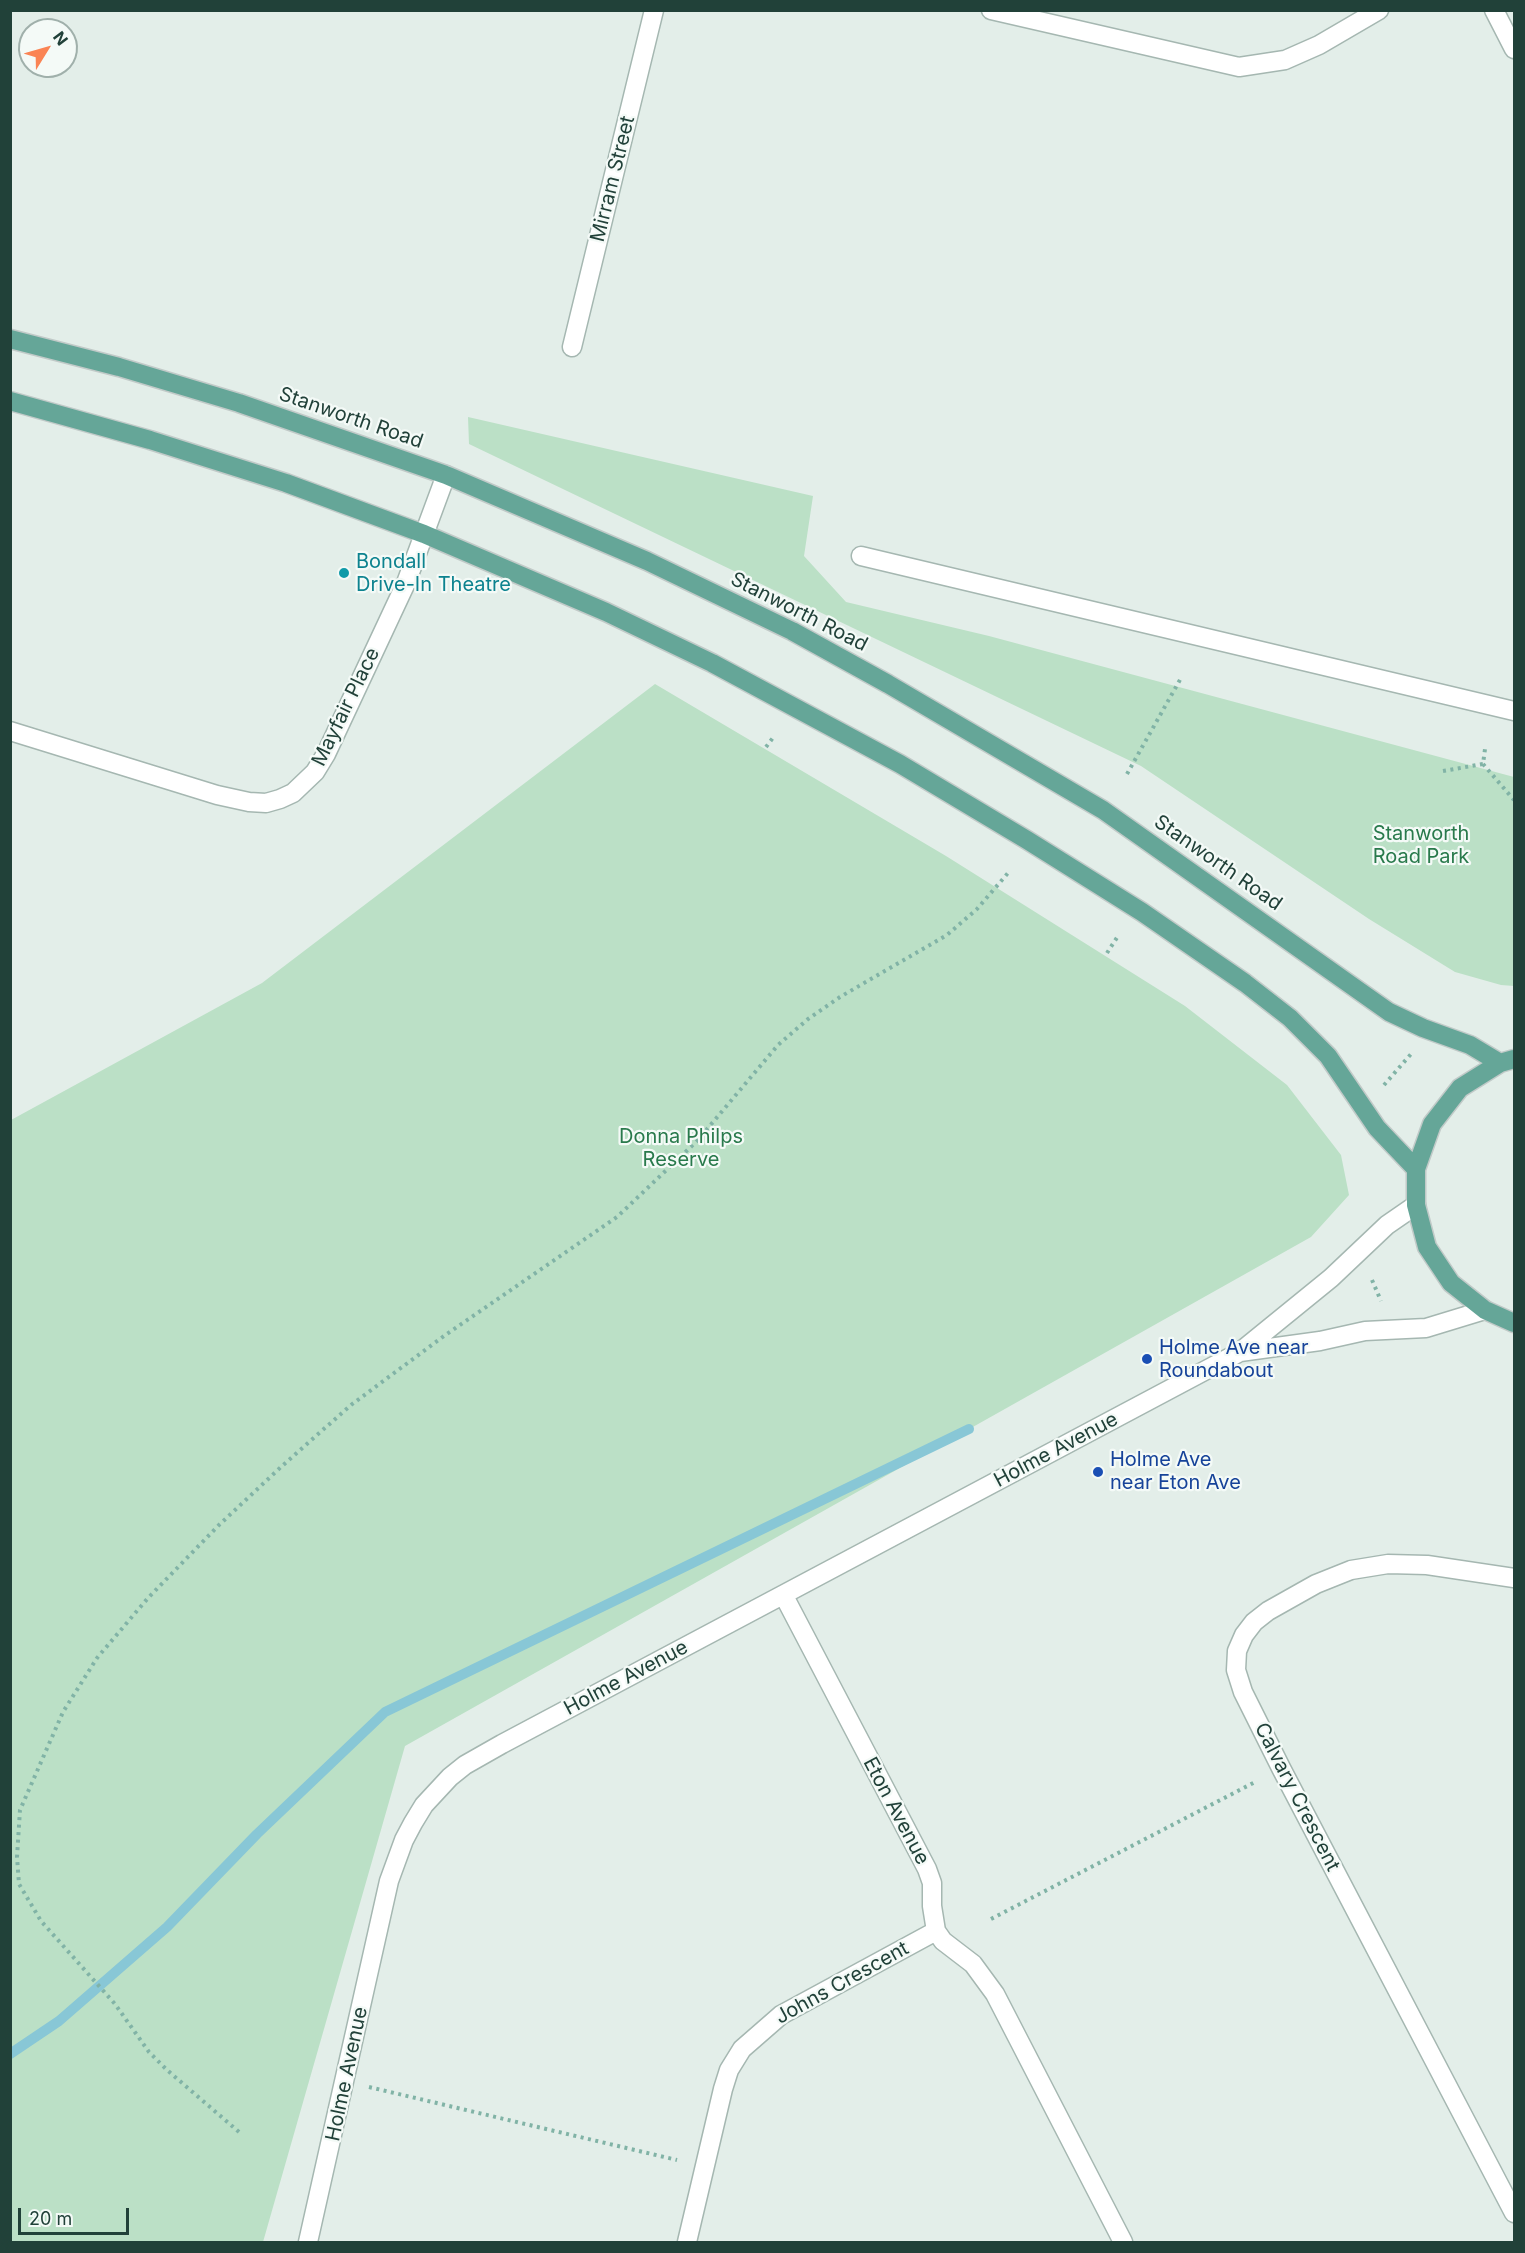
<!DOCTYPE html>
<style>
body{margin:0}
#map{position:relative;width:1525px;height:2253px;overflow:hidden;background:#e3eee9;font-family:Inter,sans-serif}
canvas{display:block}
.frame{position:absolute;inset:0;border:12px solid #214139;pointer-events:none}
.north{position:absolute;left:18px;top:18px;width:60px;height:60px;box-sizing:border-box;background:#f4faf7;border:2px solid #a0b0ab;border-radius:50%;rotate:53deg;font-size:16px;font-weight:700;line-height:24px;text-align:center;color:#214139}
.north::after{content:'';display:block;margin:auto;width:21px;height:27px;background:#fa8454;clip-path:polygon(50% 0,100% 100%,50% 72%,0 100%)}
.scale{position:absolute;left:18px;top:2208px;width:111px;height:27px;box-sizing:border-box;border:3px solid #214139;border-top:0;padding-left:8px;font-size:18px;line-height:21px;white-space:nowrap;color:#214139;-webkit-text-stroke:4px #f4faf7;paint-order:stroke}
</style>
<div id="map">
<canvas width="1525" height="2253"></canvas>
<div class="frame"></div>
<div class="north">N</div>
<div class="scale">20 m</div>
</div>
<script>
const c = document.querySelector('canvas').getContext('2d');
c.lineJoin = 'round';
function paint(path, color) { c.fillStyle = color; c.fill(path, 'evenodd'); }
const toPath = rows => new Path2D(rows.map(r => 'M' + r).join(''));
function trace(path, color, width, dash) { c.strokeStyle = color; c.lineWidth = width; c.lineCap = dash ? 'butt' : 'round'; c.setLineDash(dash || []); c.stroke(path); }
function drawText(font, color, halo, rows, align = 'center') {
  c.font = font + ' Inter,sans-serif'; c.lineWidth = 4.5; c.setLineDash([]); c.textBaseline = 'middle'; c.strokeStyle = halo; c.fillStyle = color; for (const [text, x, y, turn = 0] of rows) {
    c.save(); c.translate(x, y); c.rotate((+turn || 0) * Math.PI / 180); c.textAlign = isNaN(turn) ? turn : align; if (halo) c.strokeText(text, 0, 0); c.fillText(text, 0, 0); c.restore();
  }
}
const green = toPath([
 [468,417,813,496,804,556,846,602,989,636,1514,777,1514,986,1501,985,1455,972,1369,919,1141,766,469,444],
 [655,684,946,856,1185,1006,1287,1085,1341,1155,1349,1195,1311,1237,405,1746,263,2242,11,2242,11,1120,262,983]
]);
const stream = toPath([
 [10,2054,59,2021,167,1927,257,1834,385,1712,969,1429]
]);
const path = toPath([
 [766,747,775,735],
 [1483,764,1514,800],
 [1443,771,1483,764,1485,749],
 [1127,774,1181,678],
 [1107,953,1118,936],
 [1384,1085,1411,1054],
 [1372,1280,1381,1301],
 [991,1919,1257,1781],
 [369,2087,677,2160],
 [239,2132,167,2070,149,2052,115,2004,41,1921,19,1884,17,1857,20,1810,63,1712,97,1658,148,1598,219,1525,282,1466,351,1405,444,1336,617,1217,697,1141,778,1045,808,1019,840,997,947,935,977,909,1008,873]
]);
const minor = toPath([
 [991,10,1239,67,1285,60,1319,45,1379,10],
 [1494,10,1514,49],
 [572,347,654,10],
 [861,556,1514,711],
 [10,731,217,795,249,802,266,803,280,799,293,793,315,772,326,754,406,583,446,475],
 [1240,1352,1320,1341,1365,1331,1426,1328,1485,1310],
 [1514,1578,1427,1565,1388,1564,1351,1570,1316,1584,1268,1611,1254,1622,1244,1635,1237,1651,1236,1670,1243,1692,1281,1768,1514,2213],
 [784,1596,927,1869,932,1883,932,1906,936,1931,943,1941,973,1964,995,1994,1123,2242],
 [308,2242,389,1881,404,1840,413,1823,424,1805,450,1777,465,1765,502,1744,1240,1352,1331,1278,1387,1225,1416,1205],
 [687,2242,723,2089,729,2070,742,2049,781,2015,936,1931]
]);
const major = toPath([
 [10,339,119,367,239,403,446,475,647,561,792,631,888,684,1103,810,1389,1012,1423,1028,1470,1045,1500,1063],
 [10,401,150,440,286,483,424,534,606,612,712,663,900,764,1027,840,1142,912,1245,983,1290,1018,1328,1056,1377,1128,1416,1169],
 [1514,1059,1500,1063,1460,1088,1432,1124,1416,1169,1416,1205,1427,1247,1451,1283,1485,1310,1514,1323]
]);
const markers = [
 [344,573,6,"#0f9aa8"],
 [1147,1359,6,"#1a4fb4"],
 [1098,1472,6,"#1a4fb4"]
];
const streetNames = [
 ["Mirram Street",613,179,-76],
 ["Stanworth Road",351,418,19],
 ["Stanworth Road",799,612,27],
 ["Mayfair Place",346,707,-64],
 ["Stanworth Road",1218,863,35],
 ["Holme Avenue",1056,1450,-28],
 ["Holme Avenue",626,1678,-28],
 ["Calvary Crescent",1297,1797,63],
 ["Eton Avenue",896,1811,62],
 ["Johns Crescent",842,1983,-29],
 ["Holme Avenue",347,2074,-78]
];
const cultureNames = [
 ["Bondall",356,562],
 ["Drive-In Theatre",356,585]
];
const parkNames = [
 ["Stanworth",1421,834],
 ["Road Park",1421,857],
 ["Donna Philps",681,1137],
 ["Reserve",681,1160]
];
const transitNames = [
 ["Holme Ave near",1159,1348],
 ["Roundabout",1159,1371],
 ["Holme Ave",1110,1460],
 ["near Eton Ave",1110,1483]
];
paint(green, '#bbe0c6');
trace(stream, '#88c7d6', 10);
trace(minor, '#a5b7b1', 21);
trace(major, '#c1cac8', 21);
trace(path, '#81b3a6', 4, [3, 4.5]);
trace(minor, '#fff', 18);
trace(major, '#65a698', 18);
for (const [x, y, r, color] of markers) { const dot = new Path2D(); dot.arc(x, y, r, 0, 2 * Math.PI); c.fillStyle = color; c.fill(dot); trace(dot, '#f4faf7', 2); }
drawText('20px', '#214139', '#f4faf7', streetNames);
drawText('20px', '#0d838f', '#f4faf7', cultureNames, 'left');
drawText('20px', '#297a4c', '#f4faf7', parkNames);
drawText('20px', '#164399', '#f4faf7', transitNames, 'left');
</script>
